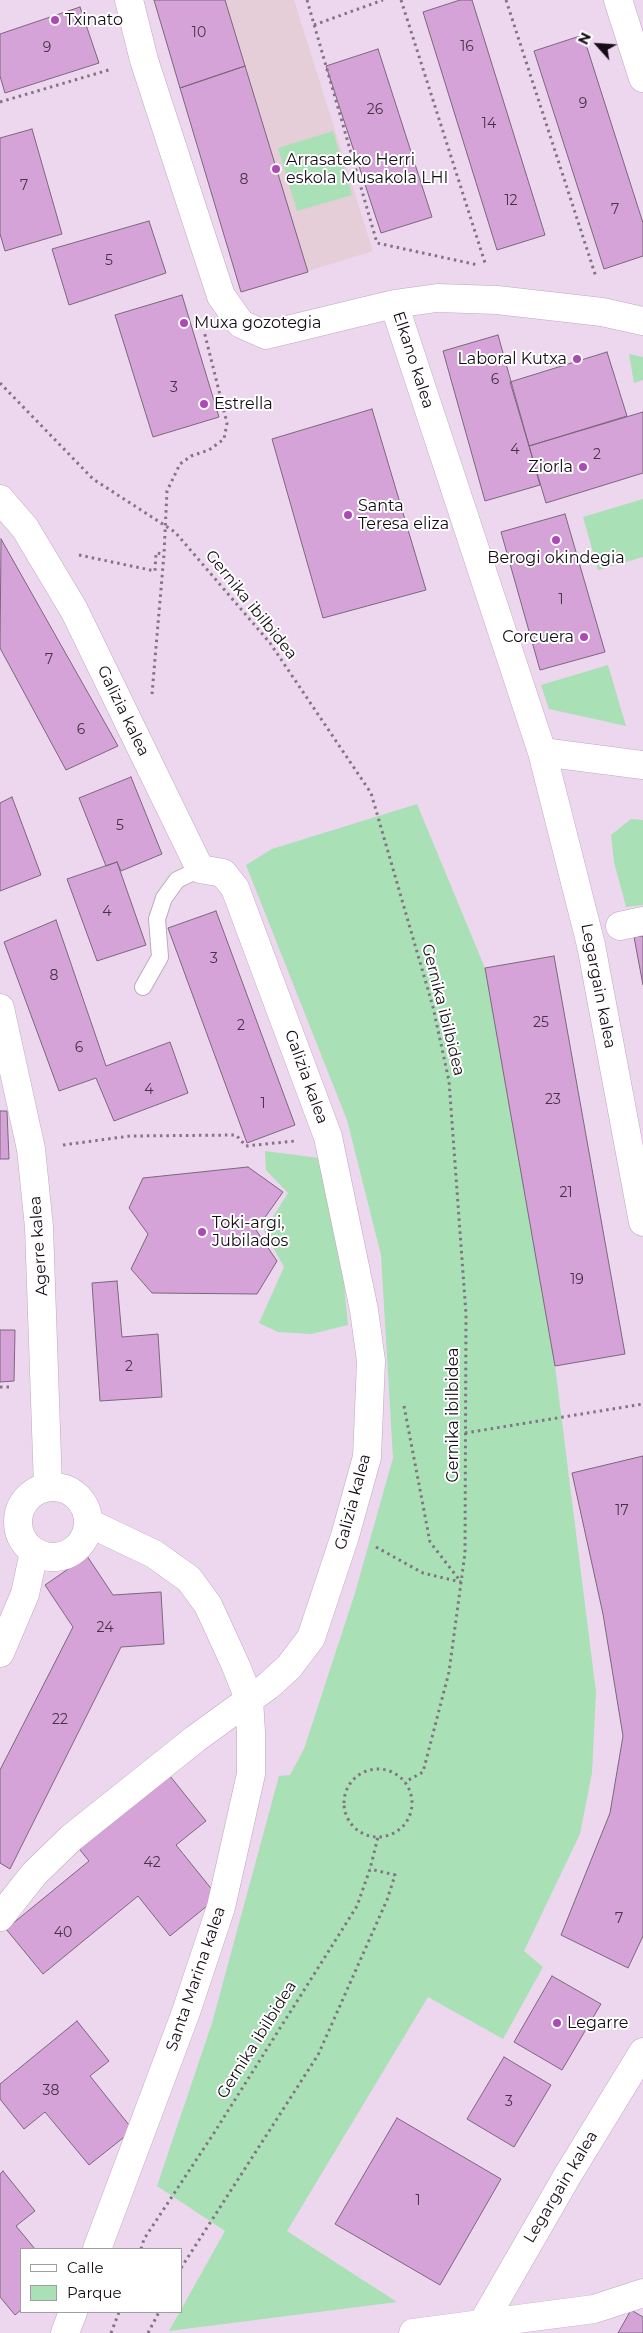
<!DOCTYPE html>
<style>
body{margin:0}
#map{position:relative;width:643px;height:2333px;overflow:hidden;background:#edd7ee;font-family:Montserrat,sans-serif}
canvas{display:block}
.legend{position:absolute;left:20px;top:2248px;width:162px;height:65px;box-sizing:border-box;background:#fff;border:1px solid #a19ea1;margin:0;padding:6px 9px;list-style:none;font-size:15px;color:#150d15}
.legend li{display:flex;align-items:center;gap:10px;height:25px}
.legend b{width:25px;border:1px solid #a19ea1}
.north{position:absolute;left:573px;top:20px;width:50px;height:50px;-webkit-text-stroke:4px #fff;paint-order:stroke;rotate:296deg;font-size:14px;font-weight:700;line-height:20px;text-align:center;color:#150d15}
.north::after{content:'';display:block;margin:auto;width:18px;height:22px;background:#150d15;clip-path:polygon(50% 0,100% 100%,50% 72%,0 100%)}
</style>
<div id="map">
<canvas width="643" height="2333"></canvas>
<ul class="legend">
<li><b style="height:6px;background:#fff"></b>Calle</li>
<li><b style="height:14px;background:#a9e0b6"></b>Parque</li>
</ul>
<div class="north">N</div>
</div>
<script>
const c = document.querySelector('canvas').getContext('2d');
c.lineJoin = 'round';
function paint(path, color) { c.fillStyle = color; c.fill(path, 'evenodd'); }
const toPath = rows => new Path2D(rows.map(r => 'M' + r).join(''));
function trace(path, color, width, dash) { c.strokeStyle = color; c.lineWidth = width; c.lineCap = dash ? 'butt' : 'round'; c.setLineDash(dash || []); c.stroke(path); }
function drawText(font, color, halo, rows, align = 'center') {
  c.font = font + ' Montserrat,sans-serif'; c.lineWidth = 4; c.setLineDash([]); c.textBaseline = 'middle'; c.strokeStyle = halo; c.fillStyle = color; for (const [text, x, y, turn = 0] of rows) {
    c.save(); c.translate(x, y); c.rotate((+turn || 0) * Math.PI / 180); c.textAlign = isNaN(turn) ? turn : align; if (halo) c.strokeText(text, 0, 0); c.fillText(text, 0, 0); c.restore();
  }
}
const education = toPath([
 [154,0,294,0,373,251,241,292]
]);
const green = toPath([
 [333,131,352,195,297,211,278,148],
 [629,354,643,357,643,380,634,383],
 [643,499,643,557,598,570,583,517],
 [608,665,626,726,549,709,541,685],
 [417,804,485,968,555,1366,596,1692,592,1773,580,1834,524,1951,543,1967,503,2039,428,1997,287,2231,397,2302,169,2331,225,2231,157,2186,212,2023,279,1776,290,1775,304,1749,355,1593,393,1458,381,1255,347,1120,246,865,272,849],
 [631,819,643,820,643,905,626,907,614,862,611,835],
 [265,1151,319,1158,342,1264,348,1325,311,1334,278,1332,259,1323,284,1267,264,1231,288,1193,266,1170]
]);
const building = toPath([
 [154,0,225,0,245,66,180,88,154,0],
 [460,0,472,0,545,235,497,250,423,12,460,0],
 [80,7,99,63,5,93,0,76,0,34,80,7],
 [583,35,643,223,643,256,604,269,534,51,583,35],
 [378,49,432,217,381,233,326,66,378,49],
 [245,66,308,272,241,292,180,88,245,66],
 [32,129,62,234,5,251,0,234,0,138,32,129],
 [149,221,166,273,69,305,52,249,149,221],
 [182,295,219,417,153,437,115,315,182,295],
 [498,335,540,485,485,501,443,351,498,335],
 [607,352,627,416,529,446,510,382,607,352],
 [372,409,426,590,323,618,272,439,372,409],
 [643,412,643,473,546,503,529,446,643,412],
 [565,514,605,652,540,670,501,532,565,514],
 [1,539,118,746,66,770,0,648,1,539],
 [131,777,162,854,121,871,117,862,106,866,79,798,131,777],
 [12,797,41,875,0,891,0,803,12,797],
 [117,862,146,945,97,961,67,879,117,862],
 [216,911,295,1125,247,1143,168,928,216,911],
 [56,920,106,1066,170,1042,188,1093,114,1121,96,1078,59,1091,4,942,56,920],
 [643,936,643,985,634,937,643,936],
 [554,956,625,1354,555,1366,485,968,554,956],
 [0,1111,7,1111,9,1159,0,1159,0,1111],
 [248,1167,283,1192,256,1230,277,1261,257,1294,152,1293,131,1269,148,1234,129,1208,143,1178,248,1167],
 [117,1281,122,1337,158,1334,162,1397,100,1401,92,1283,117,1281],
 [0,1330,15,1330,14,1381,0,1382,0,1330],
 [643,1456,643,1936,628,1968,561,1935,610,1813,623,1736,603,1614,572,1473,643,1456],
 [87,1556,113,1595,161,1592,164,1644,121,1647,10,1869,0,1863,0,1770,73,1627,45,1585,87,1556],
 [166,1771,206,1821,176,1845,218,1897,170,1936,138,1896,43,1974,6,1929,89,1861,76,1845,166,1771],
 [552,1976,601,2004,562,2070,514,2042,552,1976],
 [77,2021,109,2061,90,2076,133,2130,89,2165,45,2112,24,2129,0,2099,0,2084,77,2021],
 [504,2057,551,2085,514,2147,467,2119,504,2057],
 [397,2118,501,2179,440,2285,335,2224,397,2118],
 [3,2171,35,2211,16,2226,35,2249,21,2249,21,2310,15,2315,0,2297,0,2174,3,2171],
 [631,2310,643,2317,643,2333,618,2333,631,2310]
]);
const path = toPath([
 [307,0,377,243,478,265],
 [401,0,486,266],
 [506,0,596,277],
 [314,25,383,0],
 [0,102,112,69],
 [0,383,93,479,175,532,270,643,371,793,433,1007,449,1081,466,1314,465,1553,449,1672,423,1772,405,1782],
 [79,555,155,571,156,553,164,554],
 [152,694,164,554,167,491,180,464,191,456,209,450,224,439,227,423,204,331],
 [63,1145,130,1136,236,1135,246,1146,295,1141],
 [0,1387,12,1387],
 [404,1406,430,1542,461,1582],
 [465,1433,643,1404],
 [376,1547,423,1573,461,1582],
 '344 1803a34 34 0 1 1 68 0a34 34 0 1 1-68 0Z',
 [141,2249,144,2239,214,2133,357,1906,370,1869,378,1837],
 [181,2268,318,2055,387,1900,395,1875,370,1869],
 [111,2333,119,2312],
 [148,2333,159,2312]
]);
const lane = toPath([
 [143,987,160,957,157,919,164,898,177,880,200,869]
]);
const street = toPath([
 [129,0,144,60,221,296,241,324,266,335,394,304,542,752,591,945,643,1222],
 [618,0,643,78],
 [394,304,437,298,497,300,602,312,643,321],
 [0,499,25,528,74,610,200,869,223,873,235,888,328,1137,364,1310,371,1361,367,1457,345,1536,311,1638,289,1667,268,1686,195,1739,71,1838,34,1874,0,1917],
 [542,752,643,765],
 [620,926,643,921],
 [0,1008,31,1149,39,1227,48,1487],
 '18 1522a35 35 0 1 1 70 0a35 35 0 1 1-70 0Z',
 [89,1523,154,1554,189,1579,208,1605,236,1666,249,1699,251,1732,251,1774,221,1907,186,2012,97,2249],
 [0,1653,25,1594,34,1552],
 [482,2324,566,2178,643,2052],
 [65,2333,73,2312],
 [413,2333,594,2309,643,2293]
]);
const markers = [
 [55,20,5,"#ab4ab2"],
 [276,169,5,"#ab4ab2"],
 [184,323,5,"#ab4ab2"],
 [577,359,5,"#ab4ab2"],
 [204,404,5,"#ab4ab2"],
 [583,467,5,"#ab4ab2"],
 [348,515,5,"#ab4ab2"],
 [556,540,5,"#ab4ab2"],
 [584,637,5,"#ab4ab2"],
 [202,1232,5,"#ab4ab2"],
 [557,2023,5,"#ab4ab2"]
];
const numberNames = [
 ["10",199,33],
 ["16",467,47],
 ["9",47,48],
 ["9",583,104],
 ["26",375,110],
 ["14",489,124],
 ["8",244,180],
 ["7",24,186],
 ["12",511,201],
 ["7",615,210],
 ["5",109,261],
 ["6",495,380],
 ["3",174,388],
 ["4",515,450],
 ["2",597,455],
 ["1",561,600],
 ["7",49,660],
 ["6",81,730],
 ["5",120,826],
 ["4",107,912],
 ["3",214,959],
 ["8",54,976],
 ["25",541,1023],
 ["2",241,1026],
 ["6",79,1048],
 ["4",149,1090],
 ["23",553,1100],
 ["1",263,1104],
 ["21",566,1193],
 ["19",577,1280],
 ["2",129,1367],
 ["17",622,1511],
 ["24",105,1628],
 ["22",60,1720],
 ["42",152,1863],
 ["7",619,1919],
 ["40",63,1933],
 ["38",51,2091],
 ["3",509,2102],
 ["1",418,2201]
];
const poiNames = [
 ["Txinato",65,20],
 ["Arrasateko Herri",286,160],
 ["eskola Musakola LHI",286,178],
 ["Muxa gozotegia",194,323],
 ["Laboral Kutxa",567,359,"right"],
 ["Estrella",214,404],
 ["Ziorla",573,467,"right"],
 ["Santa",358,506],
 ["Teresa eliza",358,524],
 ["Berogi okindegia",556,558,"center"],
 ["Corcuera",574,637,"right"],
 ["Toki-argi,",212,1223],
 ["Jubilados",212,1241],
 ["Legarre",567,2023]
];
const streetNames = [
 ["Elkano kalea",413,360,72],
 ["Gernika ibilbidea",251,605,51],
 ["Galizia kalea",123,711,64],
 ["Legargain kalea",598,986,79],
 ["Gernika ibilbidea",443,1010,76],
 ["Galizia kalea",306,1077,70],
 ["Agerre kalea",39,1246,-94],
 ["Gernika ibilbidea",453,1415,-90],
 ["Galizia kalea",353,1502,-75],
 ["Santa Marina kalea",196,1979,-71],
 ["Gernika ibilbidea",257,2040,-58],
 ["Legargain kalea",561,2187,-59]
];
paint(education, '#e6ced8');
paint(green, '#a9e0b6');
paint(building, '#d5a3d7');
trace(building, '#7b677c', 1);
trace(lane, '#bea8be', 18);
trace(street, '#bea8be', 29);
trace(path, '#837484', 3, [2.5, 4]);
trace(lane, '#fff', 16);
trace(street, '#fff', 28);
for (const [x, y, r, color] of markers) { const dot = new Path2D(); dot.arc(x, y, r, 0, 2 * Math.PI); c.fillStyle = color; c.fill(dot); trace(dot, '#fff', 2); }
drawText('14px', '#453246', null, numberNames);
drawText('16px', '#150d15', '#fff', poiNames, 'left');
drawText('16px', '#150d15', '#fff', streetNames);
</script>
